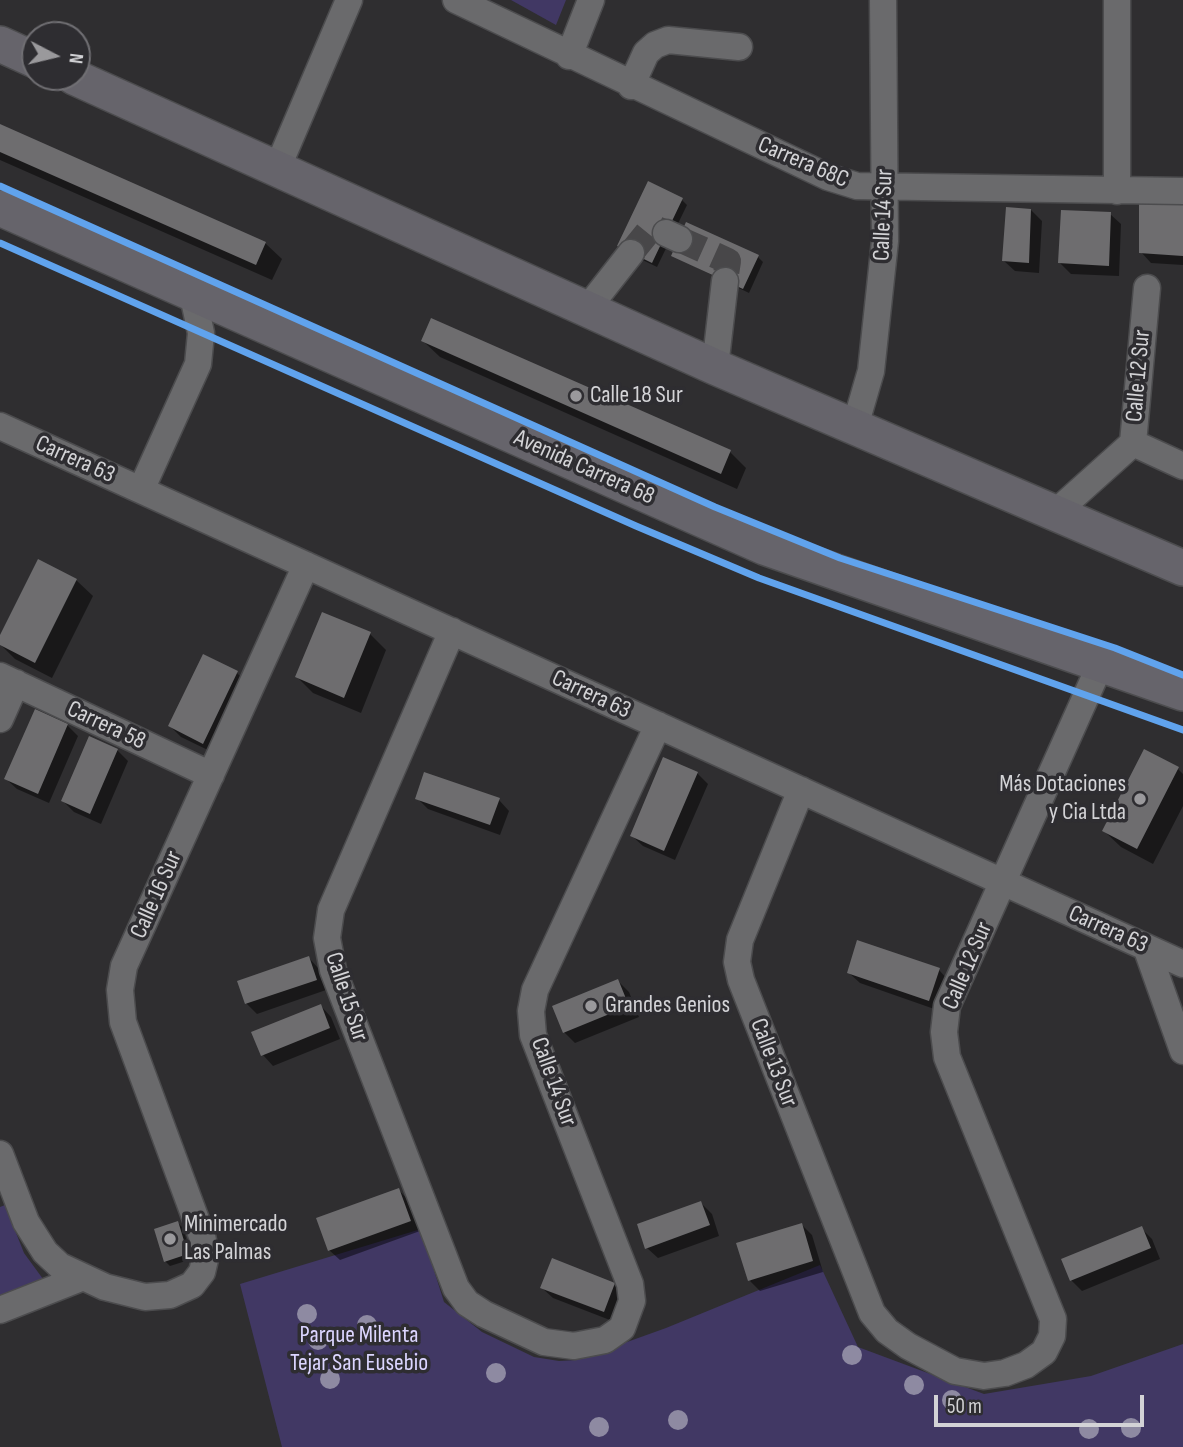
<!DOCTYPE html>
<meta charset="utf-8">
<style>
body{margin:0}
#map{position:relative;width:1183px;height:1447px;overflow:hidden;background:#2f2e30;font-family:"Sofia Sans Condensed",sans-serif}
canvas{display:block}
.north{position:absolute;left:21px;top:21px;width:70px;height:70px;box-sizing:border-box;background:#2e2d31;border:2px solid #706f73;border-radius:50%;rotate:97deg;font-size:19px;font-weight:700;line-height:28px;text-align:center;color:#d3d3d6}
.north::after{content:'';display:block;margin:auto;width:24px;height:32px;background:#9a999c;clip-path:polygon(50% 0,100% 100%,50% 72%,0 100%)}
.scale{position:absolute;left:934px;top:1395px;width:210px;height:32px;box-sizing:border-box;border:4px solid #d3d3d6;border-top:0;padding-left:9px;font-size:21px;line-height:24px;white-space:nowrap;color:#d3d3d6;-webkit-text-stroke:5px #2e2d31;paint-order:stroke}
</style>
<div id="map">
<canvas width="1183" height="1447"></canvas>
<div class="north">N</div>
<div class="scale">50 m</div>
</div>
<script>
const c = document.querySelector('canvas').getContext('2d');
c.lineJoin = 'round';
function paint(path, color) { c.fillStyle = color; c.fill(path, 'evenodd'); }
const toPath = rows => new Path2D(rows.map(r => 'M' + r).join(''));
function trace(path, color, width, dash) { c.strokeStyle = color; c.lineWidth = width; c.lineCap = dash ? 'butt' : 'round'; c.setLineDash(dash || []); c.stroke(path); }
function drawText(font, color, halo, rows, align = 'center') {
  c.font = font + ' "Sofia Sans Condensed",sans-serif'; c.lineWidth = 7; c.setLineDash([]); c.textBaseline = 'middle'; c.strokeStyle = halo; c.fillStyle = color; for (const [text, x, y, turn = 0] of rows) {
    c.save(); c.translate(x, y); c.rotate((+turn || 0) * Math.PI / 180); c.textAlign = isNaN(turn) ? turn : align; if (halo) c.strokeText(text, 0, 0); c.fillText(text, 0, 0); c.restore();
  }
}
const green = toPath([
 [511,0,566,0,556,25],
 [5,1205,24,1253,43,1279,0,1296,0,1207],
 [421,1229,444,1302,482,1332,534,1357,559,1361,577,1360,666,1328,820,1265,858,1347,984,1394,1091,1376,1183,1344,1183,1447,282,1447,240,1284]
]);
const shadow = toPath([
 [0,126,265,243,282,259,272,280,0,160],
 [682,200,687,205,657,267,624,251],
 [1183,206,1183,265,1151,263,1141,252],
 [1031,210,1042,221,1039,273,1015,271,1004,261],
 [1110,214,1121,224,1119,276,1071,274,1060,263],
 [673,256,758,257,763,262,749,293],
 [423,341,730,452,746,468,737,489,440,357],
 [76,580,93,596,52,678,15,659,0,644,0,639],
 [370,634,386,650,361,713,313,693,297,677],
 [204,656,237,673,248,684,214,753,181,737,170,726],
 [67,725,78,736,49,803,17,789,6,779],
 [117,750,128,761,101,824,74,812,63,801],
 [1178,769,1183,774,1183,806,1153,864,1121,847,1104,831],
 [697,773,708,784,675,860,643,846,632,836],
 [417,798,499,800,509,811,500,835,428,809],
 [309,958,319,969,326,990,257,1014,246,1003],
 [939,970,949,981,940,1011,860,983,849,973],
 [618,981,629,992,639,1017,575,1043,564,1032],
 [321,1006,331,1017,340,1039,273,1066,263,1055],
 [399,1190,409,1201,420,1231,340,1260,329,1250],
 [701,1203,712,1214,719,1236,658,1258,647,1248],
 [178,1223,183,1228,192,1259,170,1266,165,1261],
 [801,1224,812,1235,823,1272,760,1291,750,1281],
 [1141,1228,1152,1239,1160,1259,1082,1291,1071,1280],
 [614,1285,625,1295,615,1322,553,1298,542,1288]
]);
const building = toPath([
 [0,124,266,242,256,265,0,152],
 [648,181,683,198,652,263,617,246],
 [1139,203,1183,205,1183,256,1139,253],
 [1006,207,1031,209,1029,263,1002,261],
 [1061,210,1111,212,1109,266,1058,263],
 [686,222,759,255,743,289,671,256],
 [431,318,731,450,721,474,421,341],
 [38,559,77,579,35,663,0,645,0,635],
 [322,612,371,632,344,698,295,677],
 [203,654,238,671,203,744,168,726],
 [35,709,68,724,38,794,4,779],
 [89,736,118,749,90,814,61,801],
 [1144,749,1179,767,1137,849,1102,831],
 [663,757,698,772,664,851,630,836],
 [424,772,500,798,490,825,415,799],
 [857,940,940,968,929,1001,847,973],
 [309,956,317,980,245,1004,237,981],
 [618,979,629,1006,563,1033,552,1006],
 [321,1004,330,1028,261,1056,251,1032],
 [399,1188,411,1221,328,1251,316,1218],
 [701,1201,710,1225,645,1249,637,1224],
 [178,1221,188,1254,164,1262,154,1229],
 [802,1223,813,1261,748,1281,736,1243],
 [1142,1226,1151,1248,1070,1281,1061,1259],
 [552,1258,615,1283,604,1312,540,1288]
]);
const minorTunnel = toPath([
 [679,239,728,261,725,281],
 [631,253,652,227,666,233]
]);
const minor = toPath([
 [456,0,828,177,857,186,1183,191],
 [569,56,591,0],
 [631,86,646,53,655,45,668,40,739,47],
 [277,169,349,0],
 [1117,191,1117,0],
 [666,233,679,239],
 [587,309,631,253],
 [715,367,725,281],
 [0,426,1183,964],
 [855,426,871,371,885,241,883,0],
 [1133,443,1183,466],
 [141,490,198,364,201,333,192,291],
 [1055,513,1133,443,1147,288],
 [452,631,331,910,327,938,333,970,456,1288,467,1303,484,1314,544,1342,574,1346,605,1340,622,1328,632,1301,630,1284,533,1035,531,1011,535,990,658,725],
 [0,676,211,775],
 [0,719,16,683],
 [801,790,740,940,737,962,741,980,872,1313,887,1331,908,1346,955,1371,984,1376,1005,1373,1026,1365,1044,1352,1052,1336,1053,1319,947,1057,944,1032,947,1006,1101,663],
 [1146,947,1183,1051],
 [0,1154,26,1222,45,1252,60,1266,105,1287,145,1297,170,1295,192,1285,202,1272,206,1255,202,1236,123,1022,120,990,124,966,306,565],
 [0,1310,81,1278]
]);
const major = toPath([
 [0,44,35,60],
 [74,77,715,367,1183,568],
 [0,208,764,547,1183,693]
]);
const cycleway = toPath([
 [0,186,715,507,840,558,1115,648,1183,675],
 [0,243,636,526,759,578,1183,730]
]);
const trees = [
 [307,1314],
 [367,1325],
 [318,1340],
 [852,1355],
 [496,1373],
 [330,1379],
 [914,1385],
 [952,1400],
 [678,1420],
 [599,1427],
 [1131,1428],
 [1089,1429]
];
const markers = [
 [576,396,7,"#9a999c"],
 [1140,799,7,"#9a999c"],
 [591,1006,7,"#9a999c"],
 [170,1239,7,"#9a999c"]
];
const streetNames = [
 ["Carrera 68C",803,163,23],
 ["Calle 14 Sur",884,215,-88],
 ["Calle 12 Sur",1139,376,-85],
 ["Carrera 63",75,460,24],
 ["Avenida Carrera 68",584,468,24],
 ["Carrera 63",591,695,25],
 ["Carrera 58",106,726,25],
 ["Calle 16 Sur",157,895,-66],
 ["Carrera 63",1108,930,24],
 ["Calle 12 Sur",968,966,-67],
 ["Calle 15 Sur",346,997,72],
 ["Calle 13 Sur",773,1063,69],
 ["Calle 14 Sur",553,1082,70]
];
const poiNames = [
 ["Calle 18 Sur",590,396],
 ["Más Dotaciones",1126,785,"right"],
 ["y Cia Ltda",1126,813,"right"],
 ["Grandes Genios",605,1006],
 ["Minimercado",184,1225],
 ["Las Palmas",184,1253]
];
const parkNames = [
 ["Parque Milenta",359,1336],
 ["Tejar San Eusebio",359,1364]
];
paint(green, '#413864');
paint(shadow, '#0007');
paint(building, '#6e6d6f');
trace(minorTunnel, '#484749', 26, [26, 13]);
trace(minor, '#4c4c4e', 29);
trace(major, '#4c4c4e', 38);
trace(minor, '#6a6a6c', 26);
trace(major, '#66646b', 35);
trace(cycleway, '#60a3ed', 7);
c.fillStyle = '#8e8aa2';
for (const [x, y] of trees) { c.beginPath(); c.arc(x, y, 10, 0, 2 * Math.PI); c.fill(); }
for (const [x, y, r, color] of markers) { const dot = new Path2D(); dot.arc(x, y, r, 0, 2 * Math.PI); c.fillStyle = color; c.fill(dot); trace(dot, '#2e2d31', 2.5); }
drawText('24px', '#d3d3d6', '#2e2d31', streetNames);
drawText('24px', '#d3d3d6', '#2e2d31', poiNames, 'left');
drawText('24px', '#dcd6ff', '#2e2d31', parkNames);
</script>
